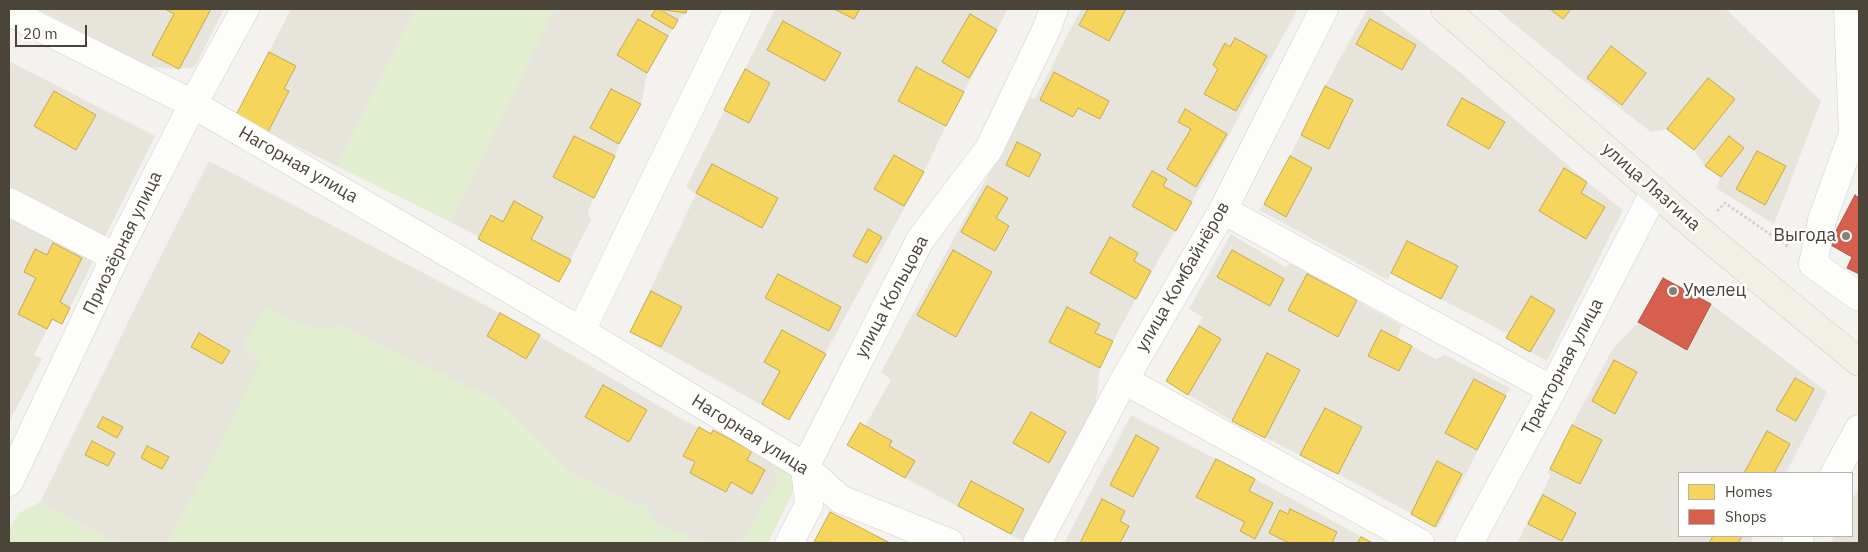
<!DOCTYPE html>
<meta charset="utf-8">
<style>
body{margin:0}
#map{position:relative;width:1868px;height:552px;overflow:hidden;background:#f4f2ee;font-family:"IBM Plex Sans",sans-serif}
canvas{display:block}
.frame{position:absolute;inset:0;border:10px solid #4b4439;pointer-events:none}
.legend{position:absolute;left:1678px;top:472px;width:175px;height:65px;box-sizing:border-box;background:#fff;border:1px solid #b7b4b0;margin:0;padding:6px 9px;list-style:none;font-size:15px;color:#4b4439}
.legend li{display:flex;align-items:center;gap:10px;height:25px}
.legend b{width:25px;border:1px solid #b7b4b0}
.scale{position:absolute;left:15px;top:25px;width:72px;height:22px;box-sizing:border-box;border:2px solid #4b4439;border-top:0;padding-left:6px;font-size:15px;line-height:18px;white-space:nowrap;color:#4b4439;-webkit-text-stroke:4px #fff;paint-order:stroke}
</style>
<div id="map">
<canvas width="1868" height="552"></canvas>
<div class="frame"></div>
<ul class="legend">
<li><b style="height:14px;background:#f6d55c"></b>Homes</li>
<li><b style="height:14px;background:#d6604d"></b>Shops</li>
</ul>
<div class="scale">20 m</div>
</div>
<script>
const c = document.querySelector('canvas').getContext('2d');
c.lineJoin = 'round';
function paint(path, color) { c.fillStyle = color; c.fill(path, 'evenodd'); }
const toPath = rows => new Path2D(rows.map(r => 'M' + r).join(''));
function trace(path, color, width, dash) { c.strokeStyle = color; c.lineWidth = width; c.lineCap = dash ? 'butt' : 'round'; c.setLineDash(dash || []); c.stroke(path); }
function drawText(font, color, halo, rows, align = 'center') {
  c.font = font + ' "IBM Plex Sans",sans-serif'; c.lineWidth = 5; c.setLineDash([]); c.textBaseline = 'middle'; c.strokeStyle = halo; c.fillStyle = color; for (const [text, x, y, turn = 0] of rows) {
    c.save(); c.translate(x, y); c.rotate((+turn || 0) * Math.PI / 180); c.textAlign = isNaN(turn) ? turn : align; if (halo) c.strokeText(text, 0, 0); c.fillText(text, 0, 0); c.restore();
  }
}
const residential = toPath([
 [37,9,224,9,195,67,179,69,151,67],
 [291,9,416,9,337,166,268,132,269,52],
 [554,9,687,9,686,13,678,20,647,73,641,104,619,144,615,156,594,198,588,211,591,220,559,282,478,239,479,237,450,222],
 [775,9,1008,9,946,126,924,172,789,420,630,332,696,194,686,187],
 [1081,9,1298,9,1192,202,1136,299,1113,341,1100,368,1095,411,1024,542,905,478,847,445,860,423,865,426,891,380,881,372,1031,97,1035,99],
 [1367,9,1379,9,1461,73,1587,182,1623,210,1547,361,1506,338,1508,334,1441,299,1391,273,1388,280,1259,210,1264,204,1290,156,1325,86],
 [1496,9,1726,9,1821,101,1774,224,1716,188,1721,177,1705,166,1694,150,1667,129,1651,132,1579,77],
 [9,61,155,136,62,324,52,320,34,355,42,359,9,422],
 [209,161,500,313,683,420,711,433,713,430,773,463,778,480,741,543,702,543,657,523,644,504,638,507,567,470,499,402,345,327,312,329,264,307,261,361,214,456,168,543,117,543,40,502,142,294],
 [1231,234,1285,267,1290,263,1402,326,1397,338,1436,359,1445,355,1510,388,1438,528,1338,474,1232,421,1166,381,1203,317,1189,309],
 [1663,278,1711,304,1827,392,1786,473,1679,473,1679,536,1754,536,1750,543,1517,543,1551,475,1547,473,1612,350,1638,322],
 [1131,415,1255,479,1373,543,1064,543],
 [1859,487,1859,543,1831,543,1834,536,1852,536,1852,501]
]);
const green = toPath([
 [416,9,554,9,450,222,337,166],
 [264,307,312,329,345,327,499,402,567,470,638,507,644,504,657,523,702,543,168,543,214,456,260,361,243,345],
 [773,463,801,475,768,543,741,543,778,480],
 [40,502,117,543,9,543,9,529,19,513]
]);
const homes = toPath([
 [165,9,211,9,179,69,152,55,174,14,165,9],
 [656,9,659,9,678,20,673,29,651,16,656,9],
 [664,9,687,9,686,13,664,10,664,9],
 [834,9,860,9,854,19,834,9],
 [1088,9,1126,9,1109,41,1079,25,1088,9],
 [1550,9,1571,9,1563,19,1550,9],
 [970,14,997,30,969,78,942,62,970,14],
 [638,19,668,36,647,73,617,55,638,19],
 [1370,19,1416,45,1402,70,1356,44,1370,19],
 [783,21,841,53,825,81,767,50,783,21],
 [1235,38,1267,56,1236,111,1204,94,1218,69,1213,65,1225,43,1230,47,1235,38],
 [1611,46,1646,73,1622,105,1587,78,1611,46],
 [269,52,296,66,284,89,289,91,268,132,236,115,269,52],
 [916,67,964,92,946,126,898,101,916,67],
 [745,69,770,83,749,123,724,110,745,69],
 [1054,72,1109,101,1100,119,1078,108,1073,117,1040,100,1054,72],
 [1708,78,1735,99,1694,150,1667,129,1708,78],
 [1325,86,1353,100,1329,149,1301,135,1325,86],
 [611,89,641,104,619,144,590,128,611,89],
 [54,91,96,115,76,150,34,126,54,91],
 [1462,98,1505,122,1489,149,1447,125,1462,98],
 [1185,109,1227,134,1196,187,1167,169,1191,129,1178,122,1185,109],
 [574,136,615,156,594,198,553,177,574,136],
 [1729,136,1744,148,1721,177,1705,166,1729,136],
 [1017,142,1041,154,1029,177,1006,165,1017,142],
 [1757,151,1786,166,1765,205,1736,189,1757,151],
 [894,155,924,172,904,206,874,189,894,155],
 [1290,156,1312,168,1286,217,1264,204,1290,156],
 [712,164,778,198,762,228,696,193,712,164],
 [1564,168,1587,182,1581,193,1605,207,1586,239,1539,211,1564,168],
 [1152,171,1167,179,1163,186,1192,202,1176,231,1132,206,1152,171],
 [987,186,1008,198,996,218,1009,226,995,251,961,232,987,186],
 [514,201,543,217,531,239,571,260,559,282,478,239,491,215,503,222,514,201],
 [868,229,882,237,867,263,853,256,868,229],
 [1110,237,1138,253,1134,261,1151,271,1136,299,1090,273,1110,237],
 [1407,241,1458,266,1441,299,1391,273,1407,241],
 [53,243,82,258,60,302,70,308,62,324,52,319,47,329,18,314,36,278,24,272,35,249,47,255,53,243],
 [953,250,992,272,956,337,917,315,953,250],
 [1232,250,1284,279,1270,306,1217,277,1232,250],
 [778,274,841,307,829,331,765,298,778,274],
 [1307,274,1357,300,1338,337,1288,310,1307,274],
 [651,291,682,307,661,347,630,332,651,291],
 [1531,296,1555,310,1530,352,1506,338,1531,296],
 [1067,307,1100,324,1095,333,1113,341,1100,368,1049,342,1067,307],
 [500,313,540,335,526,359,487,336,500,313],
 [1199,326,1221,339,1188,395,1166,381,1199,326],
 [782,330,826,354,789,420,762,404,780,371,764,362,782,330],
 [1381,330,1412,346,1399,371,1368,356,1381,330],
 [199,333,230,351,222,364,191,347,199,333],
 [1267,353,1300,370,1265,438,1232,421,1267,353],
 [1614,360,1637,372,1615,414,1592,401,1614,360],
 [1795,378,1814,389,1796,421,1776,410,1795,378],
 [1474,379,1506,396,1477,450,1445,433,1474,379],
 [603,385,647,410,629,442,585,417,603,385],
 [1325,408,1362,427,1338,474,1300,455,1325,408],
 [1031,412,1066,432,1049,463,1013,443,1031,412],
 [103,417,123,427,117,438,97,427,103,417],
 [860,423,892,441,889,446,915,461,905,478,847,445,860,423],
 [1572,425,1602,440,1580,484,1550,469,1572,425],
 [699,427,711,434,713,430,752,451,747,460,765,470,752,494,731,482,726,492,690,473,695,462,683,456,699,427],
 [1767,431,1790,444,1774,473,1744,473,1767,431],
 [1136,435,1159,448,1133,497,1110,485,1136,435],
 [92,441,115,453,108,466,85,455,92,441],
 [147,446,169,457,162,469,141,458,147,446],
 [1216,459,1255,479,1249,491,1273,503,1255,539,1240,531,1245,522,1196,497,1216,459],
 [1437,461,1462,474,1435,527,1411,514,1437,461],
 [971,481,1024,509,1011,534,958,506,971,481],
 [1543,495,1576,513,1562,541,1528,524,1543,495],
 [1102,499,1125,511,1120,521,1129,526,1120,543,1080,543,1102,499],
 [1290,509,1337,532,1332,543,1289,543,1269,533,1280,510,1288,514,1290,509],
 [830,512,834,514,890,543,814,542,830,512],
 [1713,536,1742,536,1738,543,1709,543,1713,536],
 [1361,537,1373,543,1357,543,1361,537]
]);
const shops = toPath([
 [1855,195,1859,198,1859,274,1847,268,1852,257,1829,244,1855,195],
 [1663,278,1711,304,1687,350,1638,322,1663,278]
]);
const path = toPath([
 [1717,211,1725,203,1790,248]
]);
const minor = toPath([
 [1848,10,1853,134,1822,220,1813,264,1859,297],
 [9,12,193,104,581,331,805,467,840,499,950,543],
 [9,202,115,257],
 [1223,210,1552,390],
 [581,331,738,9],
 [1124,380,1420,543],
 [1835,473,1859,429],
 [9,482,115,257,193,104,245,9],
 [789,543,809,505,805,467,920,240,989,149,1046,30,1054,9],
 [1037,543,1124,380,1223,210,1324,9],
 [1469,543,1552,390,1655,191],
 [1796,543,1800,536]
]);
const major = toPath([
 [1445,9,1700,231,1859,362]
]);
const markers = [
 [1846,236,5,"#868178"],
 [1673,291,5,"#868178"]
];
const streetNames = [
 ["Нагорная улица",298,165,30],
 ["улица Лязгина",1651,187,41],
 ["Приозёрная улица",123,243,-64],
 ["улица Комбайнёров",1183,277,-60],
 ["улица Кольцова",892,297,-62],
 ["Тракторная улица",1563,367,-62],
 ["Нагорная улица",750,435,32]
];
const poiNames = [
 ["Выгода",1836,236],
 ["Умелец",1683,291,"left"]
];
paint(residential, '#e7e4dc');
paint(green, '#e1eecf');
paint(homes, '#f6d55c');
trace(homes, '#c3aa52', 1);
paint(shops, '#d6604d');
trace(shops, '#ac5847', 1);
trace(minor, '#d2d0cb', 29);
trace(major, '#d6cebb', 29);
trace(path, '#d3d2cc', 3, [2.5, 2.5]);
trace(minor, '#fdfdfc', 28);
trace(major, '#f2efe6', 28);
for (const [x, y, r, color] of markers) { const dot = new Path2D(); dot.arc(x, y, r, 0, 2 * Math.PI); c.fillStyle = color; c.fill(dot); trace(dot, '#fff', 2); }
drawText('18px', '#4b4439', '#fff', streetNames);
drawText('18px', '#4b4439', '#fff', poiNames, 'right');
</script>
